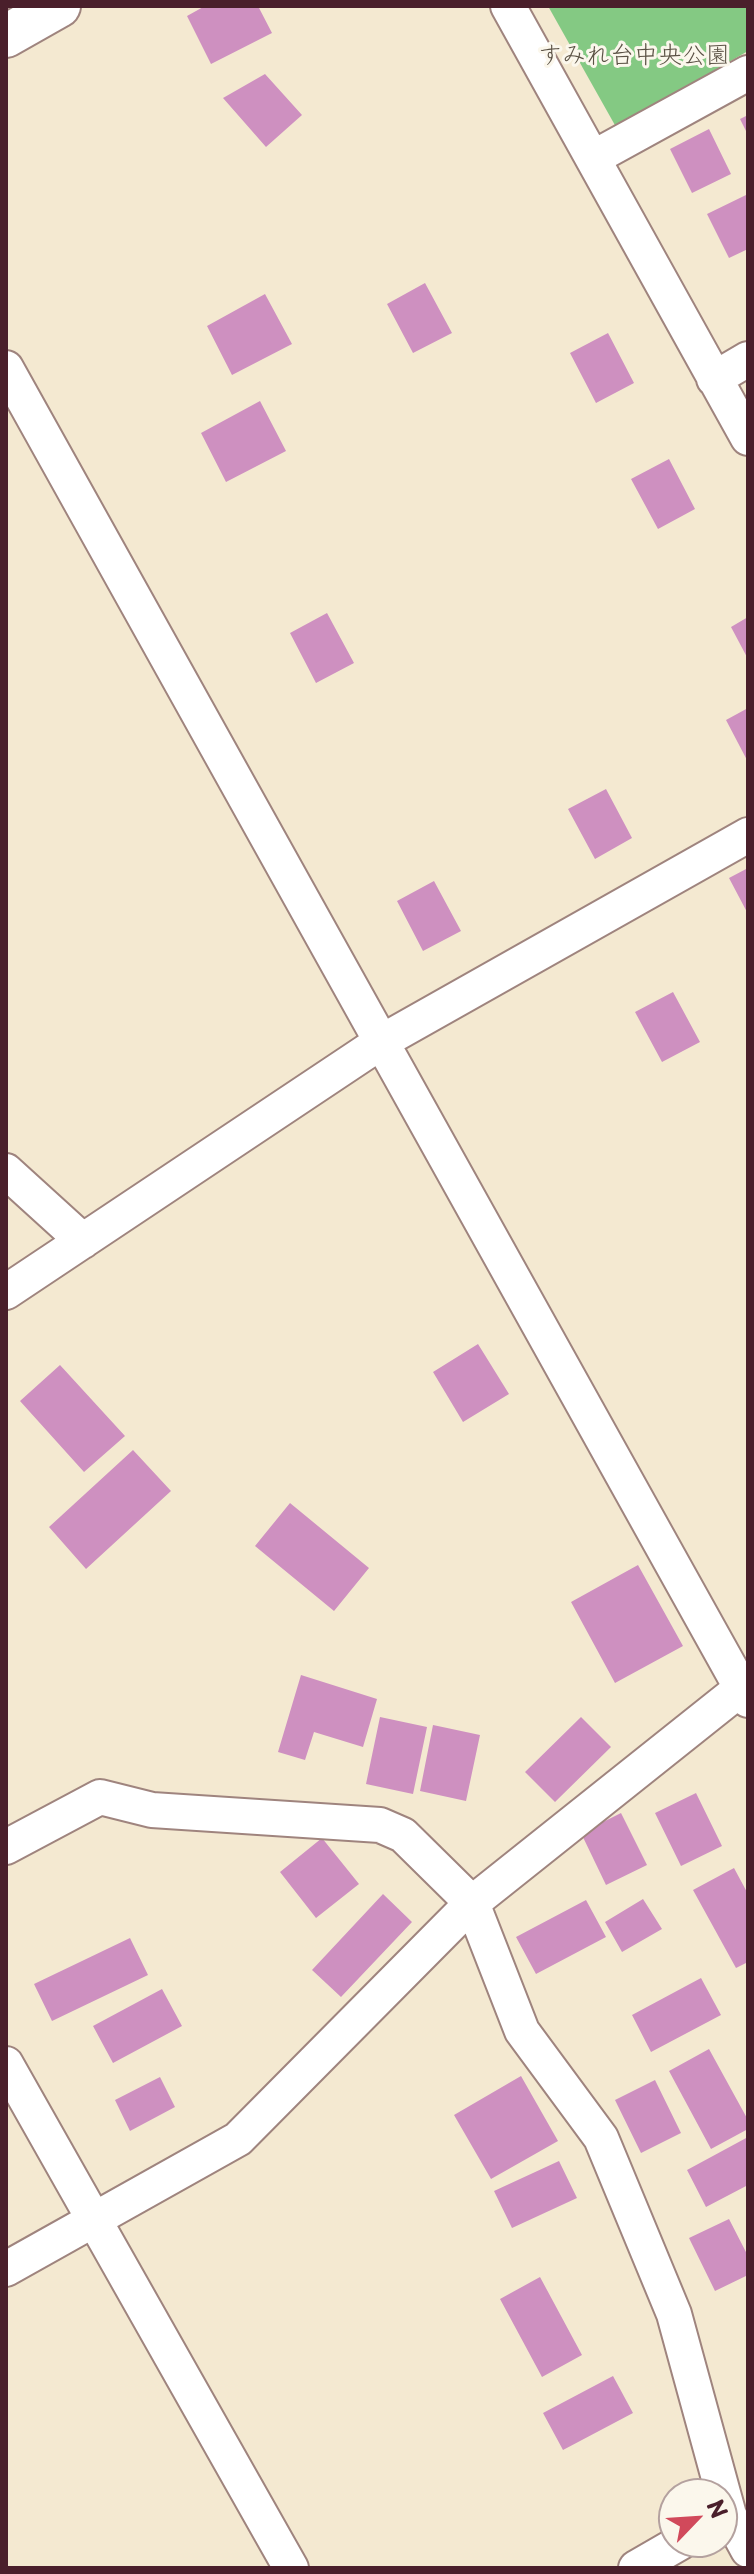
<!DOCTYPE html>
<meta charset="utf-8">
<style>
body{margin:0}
#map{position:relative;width:754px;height:2574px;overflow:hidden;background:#f4e9d1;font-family:"Playpen Sans",sans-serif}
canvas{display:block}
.frame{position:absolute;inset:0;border:8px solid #4a1f2b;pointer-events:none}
.north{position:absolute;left:658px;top:2478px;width:80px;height:80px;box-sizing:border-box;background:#fbf7ec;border:2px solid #b4a19f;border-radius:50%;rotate:65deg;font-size:22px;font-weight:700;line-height:32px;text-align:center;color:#4a1f2b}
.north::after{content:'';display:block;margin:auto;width:28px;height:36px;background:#d1495b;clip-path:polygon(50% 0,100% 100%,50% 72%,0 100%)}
</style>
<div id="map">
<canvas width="754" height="2574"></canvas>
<div class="frame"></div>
<div class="north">N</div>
</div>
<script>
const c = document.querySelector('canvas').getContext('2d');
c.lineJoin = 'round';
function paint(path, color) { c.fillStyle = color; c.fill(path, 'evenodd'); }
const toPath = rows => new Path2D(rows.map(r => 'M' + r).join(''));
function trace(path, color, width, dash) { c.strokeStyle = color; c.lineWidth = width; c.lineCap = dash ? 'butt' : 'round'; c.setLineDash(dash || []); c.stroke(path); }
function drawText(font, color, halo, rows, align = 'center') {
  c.font = font + ' "Playpen Sans","Klee One",sans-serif'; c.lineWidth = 6; c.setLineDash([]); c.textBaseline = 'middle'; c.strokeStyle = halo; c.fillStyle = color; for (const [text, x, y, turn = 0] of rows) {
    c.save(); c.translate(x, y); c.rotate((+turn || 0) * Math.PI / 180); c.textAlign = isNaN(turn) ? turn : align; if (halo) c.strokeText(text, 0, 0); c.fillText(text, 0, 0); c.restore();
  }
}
const green = toPath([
 [548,6,745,6,748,12,748,51,616,127]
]);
const building = toPath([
 [205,6,258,6,272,33,211,64,187,16],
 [265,74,302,115,266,147,223,98],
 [748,115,748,135,740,119],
 [709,129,731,174,692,193,670,149],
 [746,195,748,199,748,249,729,258,707,214],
 [425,283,452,333,413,353,387,304],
 [265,294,292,344,232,375,207,326],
 [608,333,634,383,596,403,570,353],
 [260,401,286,451,226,482,201,433],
 [669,459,695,509,658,529,631,479],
 [327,613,354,663,316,683,290,633],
 [748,617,748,659,731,627],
 [748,708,748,762,726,720],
 [606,789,632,838,595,859,568,809],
 [748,868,748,914,729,878],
 [434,881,461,931,423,951,397,901],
 [673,992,700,1042,662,1062,635,1012],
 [478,1344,509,1394,463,1422,433,1372],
 [60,1365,125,1436,84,1472,20,1401],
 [133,1450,171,1491,86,1569,49,1527],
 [290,1503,369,1568,334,1611,255,1546],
 [638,1565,683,1646,615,1683,571,1602],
 [301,1675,377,1699,363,1747,314,1732,305,1760,278,1752],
 [380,1717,427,1727,413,1794,366,1784],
 [581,1717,611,1747,555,1802,525,1772],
 [433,1725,480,1735,466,1801,420,1791],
 [696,1793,722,1846,681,1866,655,1813],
 [621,1813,647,1865,606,1885,581,1833],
 [322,1838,359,1884,316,1918,280,1872],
 [734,1868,748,1894,748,1962,736,1968,693,1890],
 [383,1894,412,1922,341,1997,312,1970],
 [643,1899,662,1929,622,1952,605,1922],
 [586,1900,606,1937,536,1974,516,1937],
 [130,1938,148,1975,52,2021,34,1984],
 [701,1978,721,2015,651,2052,632,2015],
 [162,1989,182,2026,113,2063,93,2026],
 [709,2049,748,2120,748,2129,711,2149,669,2071],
 [521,2076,558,2141,491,2179,454,2115],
 [160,2077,175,2107,130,2131,115,2100],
 [655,2080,681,2133,641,2153,615,2100],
 [748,2137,748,2185,706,2207,687,2170],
 [559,2161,577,2198,512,2228,494,2191],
 [729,2219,748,2256,748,2275,715,2291,689,2238],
 [540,2277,582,2355,542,2377,500,2299],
 [613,2376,633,2413,563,2450,543,2413]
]);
const minor = toPath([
 [508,6,748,438],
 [593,158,748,73],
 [6,368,748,1700],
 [714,379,748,359],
 [6,1171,83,1241],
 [6,1292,381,1042,748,835],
 [6,1847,100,1797,152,1810,380,1825,403,1835,472,1903,522,2031,601,2138,674,2314,729,2515,748,2550],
 [6,2064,291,2568],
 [6,2269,238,2139,472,1903,748,1683],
 [636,2568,681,2542]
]);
const tertiary = toPath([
 [6,36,59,6]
]);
const parkNames = [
 ["すみれ台中央公園",634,56]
];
paint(green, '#84c983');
paint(building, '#ce90c0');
trace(minor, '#9f847e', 38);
trace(tertiary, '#9f847e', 46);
trace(minor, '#fff', 34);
trace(tertiary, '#fff', 42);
drawText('24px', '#5b5245', '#fbf7ec', parkNames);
</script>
